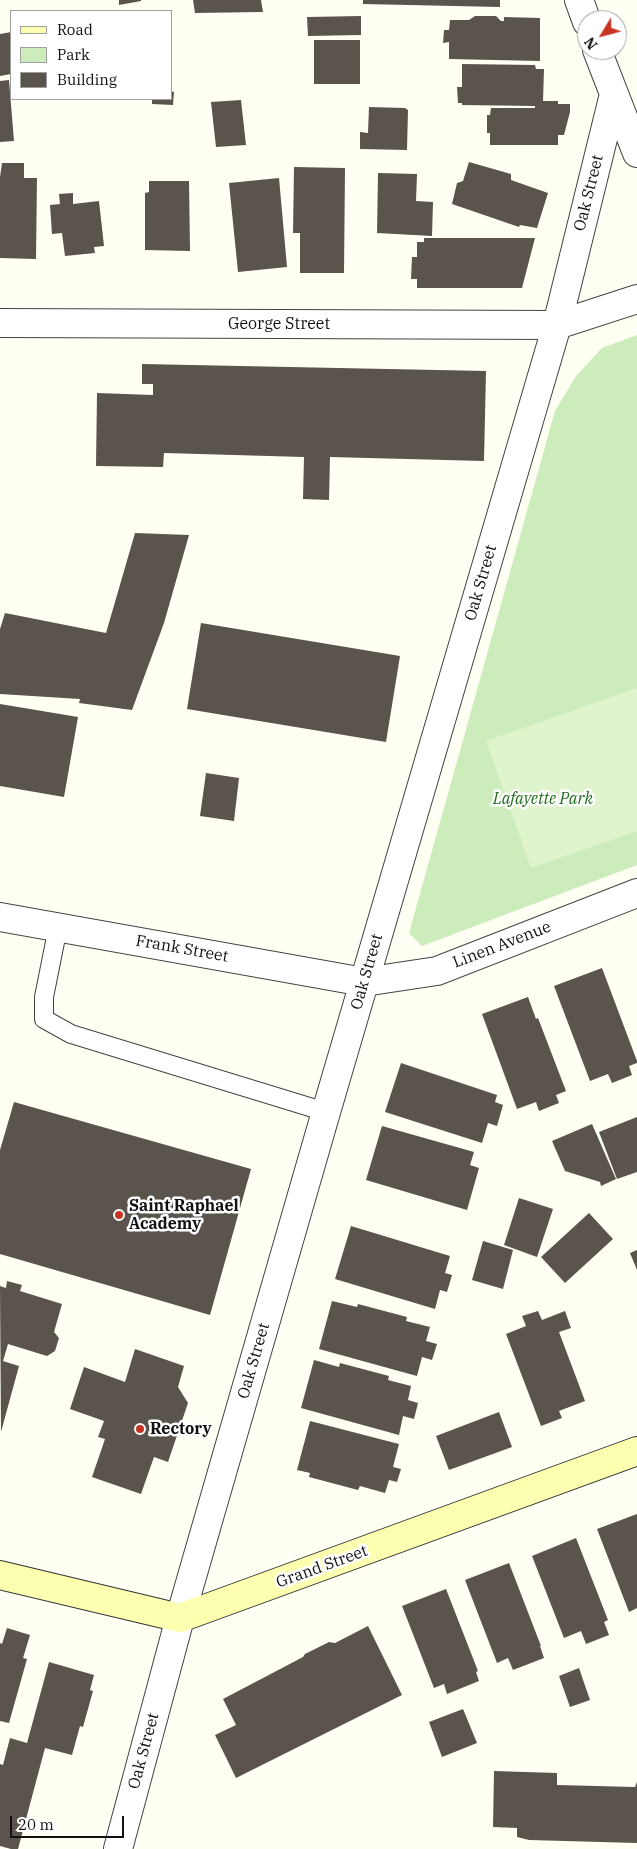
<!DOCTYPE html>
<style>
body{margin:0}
#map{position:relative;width:637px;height:1849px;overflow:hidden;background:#fffff4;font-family:"IBM Plex Serif",serif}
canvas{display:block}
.legend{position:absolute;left:10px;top:10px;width:162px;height:90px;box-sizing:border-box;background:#fff;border:1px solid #9f9f9f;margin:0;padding:6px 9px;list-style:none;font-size:15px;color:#101010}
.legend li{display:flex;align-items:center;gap:10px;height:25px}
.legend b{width:25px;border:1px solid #9f9f9f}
.north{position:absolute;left:577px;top:10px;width:50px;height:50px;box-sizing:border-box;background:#fff;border:1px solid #9f9f9f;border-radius:50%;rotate:233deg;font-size:14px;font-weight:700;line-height:20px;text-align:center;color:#101010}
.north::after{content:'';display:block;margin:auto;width:18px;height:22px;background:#c73522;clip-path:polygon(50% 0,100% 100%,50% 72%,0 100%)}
.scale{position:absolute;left:10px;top:1816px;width:114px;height:22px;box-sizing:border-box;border:2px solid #101010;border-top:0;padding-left:6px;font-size:15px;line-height:18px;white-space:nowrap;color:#101010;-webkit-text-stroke:4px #fff;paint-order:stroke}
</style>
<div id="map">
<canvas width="637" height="1849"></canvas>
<ul class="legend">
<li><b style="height:6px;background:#fbffaf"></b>Road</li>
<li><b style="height:14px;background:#ccecbb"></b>Park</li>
<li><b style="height:14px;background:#5a544c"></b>Building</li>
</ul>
<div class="north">N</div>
<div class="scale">20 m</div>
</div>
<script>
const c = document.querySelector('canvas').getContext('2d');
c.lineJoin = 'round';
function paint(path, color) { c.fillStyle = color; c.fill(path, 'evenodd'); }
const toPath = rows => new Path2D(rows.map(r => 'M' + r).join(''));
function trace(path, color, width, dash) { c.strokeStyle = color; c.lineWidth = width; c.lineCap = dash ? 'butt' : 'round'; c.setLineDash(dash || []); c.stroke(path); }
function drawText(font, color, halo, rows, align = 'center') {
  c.font = font + ' "IBM Plex Serif",serif'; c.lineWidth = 5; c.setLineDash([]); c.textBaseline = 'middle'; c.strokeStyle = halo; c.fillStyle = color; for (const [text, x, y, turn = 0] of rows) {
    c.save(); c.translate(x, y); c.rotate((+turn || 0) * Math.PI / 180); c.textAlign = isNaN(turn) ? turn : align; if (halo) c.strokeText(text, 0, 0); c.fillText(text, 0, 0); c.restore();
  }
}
const green = toPath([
 [637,335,637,865,422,946,409,933,555,411,576,376,602,348]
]);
const pitch = toPath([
 [637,688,637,831,531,868,486,741]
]);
const building = toPath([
 [119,0,141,0,141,1,119,5],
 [193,0,261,0,263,12,195,13],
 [363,0,500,0,500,7,363,4],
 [361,16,361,35,308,36,307,17],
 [475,16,496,16,501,21,504,21,504,17,540,18,540,61,449,59,449,42,443,43,444,30,449,30,450,20,469,20],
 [11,32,11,74,0,76,0,34],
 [314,40,360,40,360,84,314,84],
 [462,64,535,65,536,69,544,69,543,101,558,101,558,104,570,104,570,112,564,135,558,135,558,145,490,145,490,133,487,133,487,115,490,115,491,108,535,108,535,106,462,105,462,103,458,103,457,87,462,87],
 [9,80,14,141,0,142,0,81],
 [171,91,174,92,173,105,152,104,152,99,171,99],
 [241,100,246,145,216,147,211,102],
 [369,107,405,108,408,110,407,150,360,149,360,132,368,133],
 [469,162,511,174,511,180,548,193,537,228,520,225,519,227,452,204,457,183,463,181],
 [2,163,24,163,24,178,37,178,36,259,0,258,0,177],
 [294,167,345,168,344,273,300,273,300,233,293,233],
 [378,173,417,174,416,201,433,202,432,236,377,233],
 [279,178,287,267,238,272,229,183],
 [149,181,189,181,190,251,145,250,145,193,149,192],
 [73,193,73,204,99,201,104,246,94,247,95,253,65,256,62,233,52,234,50,205,60,204,59,194],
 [424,238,535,238,522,288,417,288,417,279,411,279,412,257,417,257,417,242,424,242],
 [142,364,486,371,484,461,330,457,329,500,303,499,304,457,164,453,163,467,96,466,97,393,153,395,153,384,142,384],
 [135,533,189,535,164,623,132,710,79,703,80,699,0,694,0,629,5,613,106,633],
 [201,623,400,656,386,742,187,709],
 [0,704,78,717,64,797,0,786],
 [206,773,239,778,234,821,200,816],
 [602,968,637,1061,637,1063,629,1066,632,1075,612,1083,608,1074,590,1081,554,986],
 [528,997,536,1019,538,1018,566,1091,556,1095,559,1103,539,1111,536,1102,517,1109,482,1014],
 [401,1063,497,1095,495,1102,503,1105,497,1126,488,1123,482,1143,385,1112],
 [14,1102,251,1169,210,1315,0,1254,0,1150],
 [637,1117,637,1172,617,1179,599,1132],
 [592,1124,616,1179,601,1186,600,1182,565,1171,552,1141],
 [382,1126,474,1152,470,1165,479,1168,467,1210,366,1180],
 [519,1198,553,1209,537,1257,504,1245],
 [589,1213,613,1239,565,1283,541,1257],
 [351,1226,450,1256,445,1273,452,1275,447,1292,440,1290,435,1309,335,1279],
 [483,1241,513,1250,503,1289,472,1280],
 [637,1250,637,1270,630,1253],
 [7,1281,22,1285,20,1291,62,1304,54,1332,59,1338,55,1351,47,1356,8,1344,3,1361,19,1366,1,1432,0,1286,6,1288],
 [332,1301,357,1307,358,1304,407,1317,406,1321,430,1327,426,1341,437,1344,432,1360,422,1357,417,1376,319,1349],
 [538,1311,542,1320,565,1311,571,1328,559,1332,585,1401,559,1411,562,1418,541,1426,506,1334,526,1326,522,1316],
 [135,1349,184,1366,178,1387,188,1403,168,1462,154,1457,141,1494,92,1477,105,1439,98,1437,104,1421,70,1409,84,1367,125,1382],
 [314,1360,339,1367,340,1363,389,1376,388,1380,411,1386,408,1400,418,1403,414,1419,403,1416,399,1435,301,1408],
 [499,1412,512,1447,449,1470,436,1436],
 [310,1421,399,1444,393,1467,401,1469,397,1482,389,1480,385,1493,360,1486,358,1490,309,1477,310,1473,297,1470],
 [637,1514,637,1608,629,1612,597,1529],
 [576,1538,608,1620,604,1622,609,1635,586,1644,581,1631,564,1638,532,1556],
 [509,1563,541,1646,540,1646,544,1658,513,1670,508,1658,497,1663,465,1580],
 [446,1589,478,1671,476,1672,479,1681,447,1694,444,1684,434,1688,402,1606],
 [368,1626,402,1695,236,1778,215,1735,236,1725,223,1699,303,1657,305,1654,329,1642,335,1643],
 [7,1628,30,1635,23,1658,27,1659,9,1723,0,1721,0,1643,2,1644],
 [49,1662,94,1675,90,1690,93,1691,83,1727,80,1726,72,1755,45,1748,18,1849,11,1849,0,1846,0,1764,3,1765,10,1738,27,1743],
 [579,1668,590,1700,570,1707,559,1676],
 [463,1709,477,1743,442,1757,429,1722],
 [494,1771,557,1773,557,1785,635,1787,637,1782,637,1843,529,1840,517,1837,517,1828,493,1827]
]);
const lane = toPath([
 [58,927,44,997,44,1019,71,1034,326,1112]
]);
const street = toPath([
 [579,0,587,22],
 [597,50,637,153],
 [0,323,557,325,637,299],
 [0,917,364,982,437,971,637,893],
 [118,1849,180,1618,326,1112,557,325,614,94]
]);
const secondary = toPath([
 [0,1575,180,1618,637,1451]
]);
const markers = [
 [119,1215,5,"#c73522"],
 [140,1429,5,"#c73522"]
];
const streetNames = [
 ["Oak Street",589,193,-76],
 ["George Street",279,324],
 ["Oak Street",481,583,-74],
 ["Linen Avenue",502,945,-21],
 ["Frank Street",182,949,10],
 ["Oak Street",367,972,-74],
 ["Oak Street",254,1361,-74],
 ["Grand Street",322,1567,-20],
 ["Oak Street",144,1751,-75]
];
const parkNames = [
 ["Lafayette Park",543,799]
];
const poiNames = [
 ["Saint Raphael",129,1206],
 ["Academy",129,1224],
 ["Rectory",150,1429]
];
paint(green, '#ccecbb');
paint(pitch, '#dff3cd');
paint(building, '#5a544c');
trace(lane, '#434343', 20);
trace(street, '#434343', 30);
trace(secondary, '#323232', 30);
trace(lane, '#fff', 18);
trace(street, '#fff', 28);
trace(secondary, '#fbffaf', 28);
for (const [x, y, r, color] of markers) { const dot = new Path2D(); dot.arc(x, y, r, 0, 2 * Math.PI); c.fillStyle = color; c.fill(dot); trace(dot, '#fff', 2); }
drawText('16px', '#101010', '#fff', streetNames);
drawText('italic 16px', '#206c1d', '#fff', parkNames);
drawText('bold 16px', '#101010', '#fff', poiNames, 'left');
</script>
